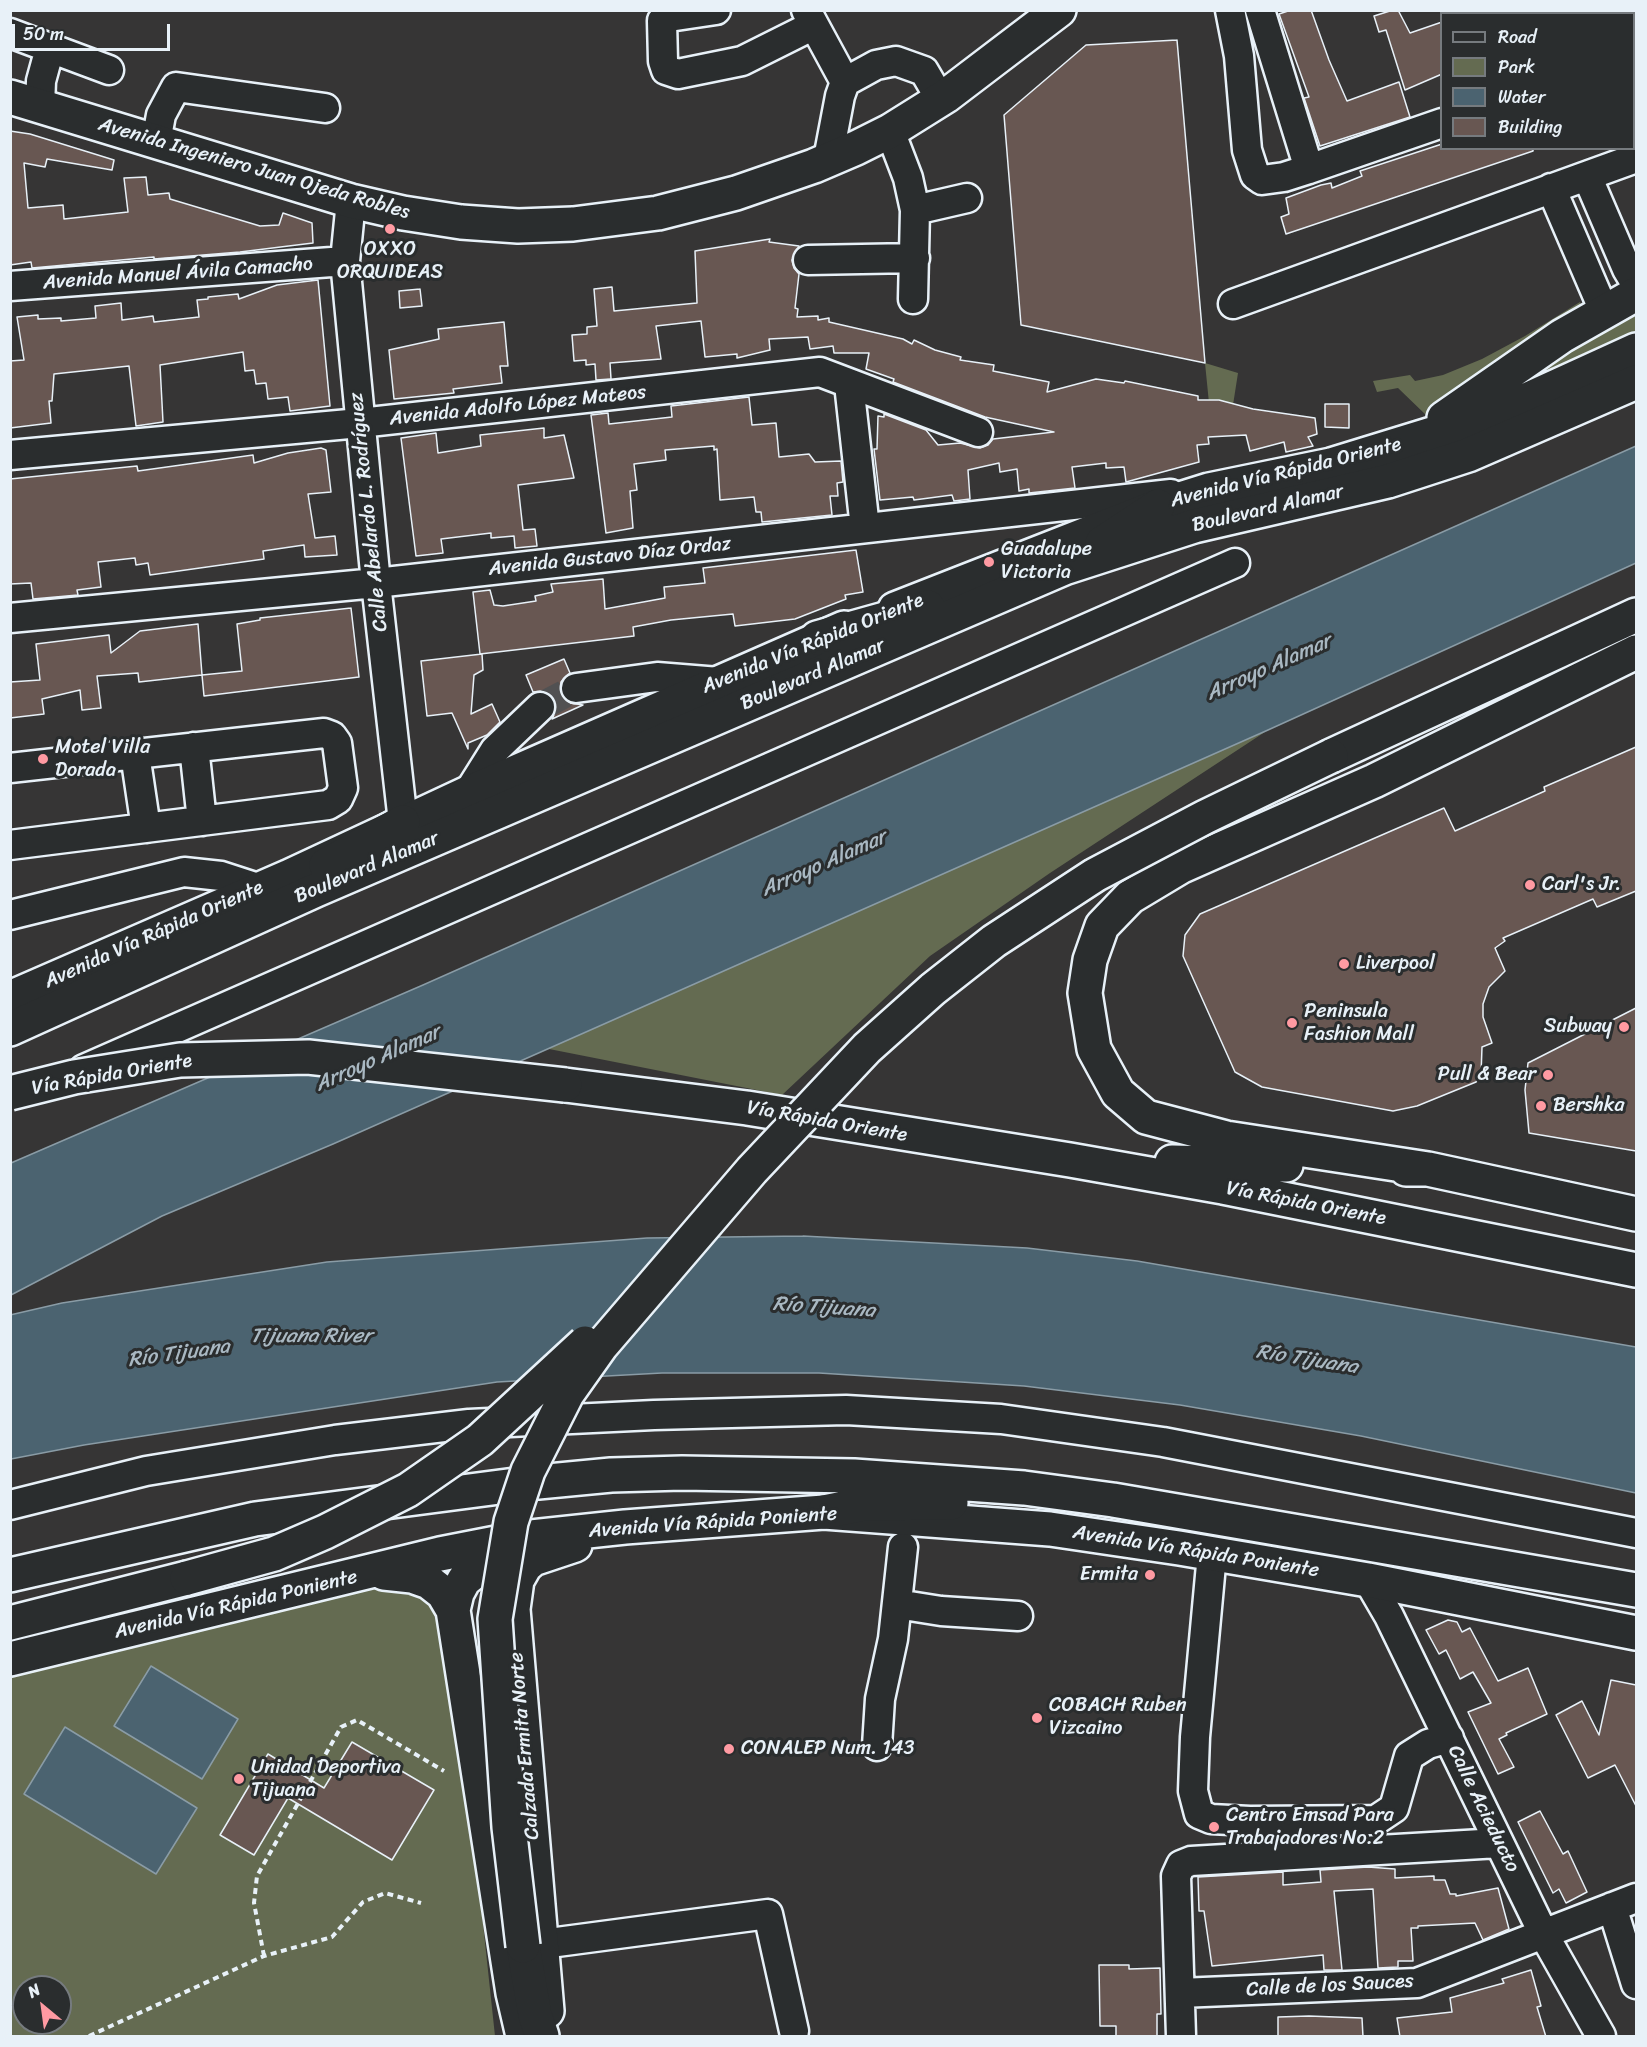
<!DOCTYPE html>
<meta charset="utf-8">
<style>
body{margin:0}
#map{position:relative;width:1647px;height:2047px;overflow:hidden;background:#363535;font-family:Sriracha,sans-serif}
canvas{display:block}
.frame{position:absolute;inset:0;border:12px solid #e8f1f8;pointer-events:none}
.legend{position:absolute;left:1440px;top:12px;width:195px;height:138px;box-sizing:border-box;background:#2a2d2e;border:2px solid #767b7f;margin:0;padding:8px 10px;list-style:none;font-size:18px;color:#e8f1f8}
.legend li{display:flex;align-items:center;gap:12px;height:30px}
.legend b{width:30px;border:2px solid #767b7f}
.north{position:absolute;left:12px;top:1975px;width:60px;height:60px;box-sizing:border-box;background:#2a2d2e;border:2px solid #767b7f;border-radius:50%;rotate:331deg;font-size:16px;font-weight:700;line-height:24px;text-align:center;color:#e8f1f8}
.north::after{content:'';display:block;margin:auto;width:21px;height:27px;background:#ff9aa2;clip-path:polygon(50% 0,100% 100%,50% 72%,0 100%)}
.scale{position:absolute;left:12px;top:24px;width:158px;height:27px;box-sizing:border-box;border:3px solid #e8f1f8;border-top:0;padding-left:8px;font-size:18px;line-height:21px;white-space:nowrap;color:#e8f1f8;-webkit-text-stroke:4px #2a2d2e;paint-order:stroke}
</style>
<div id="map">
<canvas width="1647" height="2047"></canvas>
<div class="frame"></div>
<ul class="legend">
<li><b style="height:8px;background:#2a2d2e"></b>Road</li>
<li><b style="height:16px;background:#646b51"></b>Park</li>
<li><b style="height:16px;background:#4b6370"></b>Water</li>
<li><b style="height:16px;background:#685752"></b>Building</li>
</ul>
<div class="north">N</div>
<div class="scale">50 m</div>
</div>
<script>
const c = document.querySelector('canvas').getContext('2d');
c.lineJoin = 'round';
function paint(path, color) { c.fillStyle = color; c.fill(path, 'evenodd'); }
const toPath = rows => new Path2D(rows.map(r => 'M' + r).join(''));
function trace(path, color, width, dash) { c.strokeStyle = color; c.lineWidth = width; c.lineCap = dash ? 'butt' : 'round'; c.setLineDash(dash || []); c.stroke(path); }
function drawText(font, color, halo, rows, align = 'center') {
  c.font = font + ' Sriracha,sans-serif'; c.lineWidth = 6; c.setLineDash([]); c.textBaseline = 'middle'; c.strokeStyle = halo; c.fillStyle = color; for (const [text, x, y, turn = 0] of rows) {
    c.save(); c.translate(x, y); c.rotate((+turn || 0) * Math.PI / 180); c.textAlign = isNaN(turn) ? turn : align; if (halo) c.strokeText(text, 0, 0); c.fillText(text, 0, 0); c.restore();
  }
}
const green = toPath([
 [1580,302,1585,314,1427,416,1398,388,1377,392,1373,381,1410,375,1415,381,1443,375,1482,359,1525,336],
 [1636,308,1636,335,1492,398],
 [1205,363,1238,373,1233,405,1209,403],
 [1268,730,1050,873,930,956,782,1095,544,1048],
 [376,1579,440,1593,472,1821,495,2036,11,2036,11,1665],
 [24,1987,60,1987,60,2023,24,2023]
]);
const water = toPath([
 [1636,446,1636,563,1268,730,333,1144,162,1216,11,1295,11,1163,423,985,1636,446],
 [803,1236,1027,1248,1137,1261,1636,1347,1636,1493,1361,1436,1180,1405,1024,1386,819,1373,662,1373,497,1382,84,1445,11,1459,10,1315,62,1303,327,1262,647,1238,803,1236],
 [151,1666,238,1719,202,1779,114,1726,151,1666],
 [65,1727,197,1808,156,1874,24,1794,65,1727]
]);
const building = toPath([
 [1291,10,1311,10,1329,60,1347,101,1399,82,1410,117,1320,146,1304,98,1309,97,1279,14,1291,10],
 [1393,10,1398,10,1410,33,1442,22,1442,74,1405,90,1386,30,1379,32,1374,16,1393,10],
 [1177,40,1205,363,1021,325,1004,115,1086,45,1177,40],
 [10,131,30,134,114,160,112,170,47,159,45,167,24,163,28,208,63,205,64,219,128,212,124,178,146,177,148,195,169,193,170,199,260,226,279,225,283,213,312,223,313,243,240,252,154,259,154,257,32,268,31,262,10,265,10,131],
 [1442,144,1442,148,1533,148,1533,151,1286,234,1281,217,1289,214,1286,198,1321,185,1331,183,1332,188,1362,176,1360,171,1442,144],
 [770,239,769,242,799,246,792,260,794,268,799,274,795,308,798,309,797,317,818,316,818,320,829,318,829,322,903,339,912,344,914,340,935,350,961,357,960,360,994,365,993,371,1049,382,1047,392,1096,379,1124,383,1125,381,1198,396,1198,400,1219,400,1253,409,1315,418,1317,434,1308,437,1313,446,1286,452,1284,442,1250,451,1246,435,1208,437,1209,444,1197,445,1199,462,1126,482,1124,467,1106,468,1106,463,1072,467,1075,488,1029,493,1029,489,1019,491,1017,469,1000,472,999,463,968,470,970,499,954,501,952,495,914,500,913,497,880,500,874,449,877,449,878,416,884,417,884,414,926,430,938,445,960,443,980,448,988,445,993,439,1054,432,985,417,893,382,894,379,866,369,869,353,834,353,833,346,810,349,808,337,769,339,770,350,737,358,737,354,705,357,701,321,656,326,661,359,610,363,611,379,596,380,595,364,586,365,586,360,574,361,572,335,587,334,587,327,597,326,594,289,612,287,614,311,697,303,695,251,770,239],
 [318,280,330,406,290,411,288,397,268,399,266,383,256,384,254,370,245,371,243,352,160,365,163,422,136,426,129,366,54,374,52,401,49,401,51,423,10,428,10,361,24,360,17,317,38,315,38,319,61,318,61,321,96,318,95,306,121,303,122,320,153,316,154,322,199,317,197,300,208,299,208,297,238,294,239,299,277,285,318,280],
 [420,289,422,306,400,308,399,291,420,289],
 [504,322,508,366,500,366,502,383,453,389,454,393,394,399,389,350,439,339,438,329,504,322],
 [749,397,752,425,776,423,779,457,809,454,815,462,841,461,843,482,837,483,838,496,830,496,832,515,762,522,761,512,756,512,754,497,720,500,717,449,714,450,714,446,665,450,666,460,634,464,637,490,630,491,633,528,606,533,591,415,608,413,609,424,672,417,671,406,749,397],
 [1325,404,1349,404,1349,428,1325,427,1325,404],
 [544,428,544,438,564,435,574,478,518,485,523,530,535,529,537,546,515,548,514,536,491,538,491,533,441,539,443,553,416,556,401,438,436,433,438,453,481,446,480,435,544,428],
 [321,448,326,450,331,492,308,494,315,538,335,536,337,555,305,557,304,545,263,551,264,559,150,575,148,563,136,565,135,558,98,562,101,587,77,590,78,595,33,599,31,583,10,584,10,479,137,466,138,471,253,455,254,463,288,453,321,448],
 [856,550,863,592,845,595,846,599,795,619,735,626,733,614,671,620,633,627,634,636,480,654,473,592,490,590,494,605,503,606,536,601,535,596,553,592,551,584,603,579,605,609,665,598,664,587,705,583,703,568,856,550],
 [351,608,359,677,204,696,202,675,242,671,237,624,260,620,260,618,351,608],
 [198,624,202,675,139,682,138,673,97,676,101,708,82,710,80,690,42,699,44,714,10,718,10,682,40,680,36,644,109,635,111,653,140,631,198,624],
 [482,654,483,670,474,675,471,714,492,704,500,722,487,735,468,743,468,749,452,713,427,716,421,661,482,654],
 [564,659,570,673,561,682,563,698,570,703,583,705,552,719,556,711,552,696,544,691,533,692,526,675,564,659],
 [1636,747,1636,891,1597,907,1593,899,1503,938,1505,941,1495,948,1505,971,1489,987,1483,1004,1483,1017,1492,1043,1482,1047,1481,1075,1476,1082,1417,1106,1393,1111,1262,1087,1235,1072,1183,956,1185,935,1200,914,1444,808,1455,831,1545,791,1544,787,1636,747],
 [1636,1008,1636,1151,1529,1133,1525,1090,1528,1063,1636,1008],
 [1448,1620,1457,1622,1462,1632,1470,1628,1498,1681,1528,1668,1547,1714,1506,1733,1507,1735,1499,1739,1514,1767,1498,1774,1468,1712,1491,1703,1473,1672,1460,1679,1446,1650,1439,1654,1426,1630,1448,1620],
 [1611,1680,1636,1685,1636,1806,1615,1765,1588,1778,1556,1715,1582,1701,1599,1735,1611,1680],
 [352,1742,434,1790,392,1860,288,1798,254,1855,220,1835,268,1754,324,1788,352,1742],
 [1540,1811,1563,1854,1568,1851,1587,1892,1566,1903,1559,1889,1553,1893,1518,1822,1540,1811],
 [1368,1867,1395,1869,1395,1878,1434,1876,1434,1880,1445,1880,1450,1894,1456,1894,1456,1896,1498,1888,1509,1929,1483,1940,1475,1923,1418,1926,1418,1928,1411,1928,1413,1961,1398,1961,1398,1967,1378,1968,1373,1889,1334,1891,1342,1970,1324,1970,1323,1955,1212,1966,1204,1911,1199,1911,1198,1877,1283,1872,1283,1885,1321,1882,1320,1870,1368,1867],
 [1099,1965,1129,1965,1129,1969,1160,1968,1161,2014,1157,2014,1157,2037,1116,2037,1116,2026,1100,2026,1099,1965],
 [1531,1970,1541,2006,1537,2007,1546,2037,1400,2037,1397,2018,1452,2012,1450,1998,1504,1983,1502,1979,1531,1970],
 [1309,2016,1362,2018,1363,2037,1278,2037,1278,2017,1309,2016]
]);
const minorTunnel = toPath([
 [540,707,576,688]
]);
const path = toPath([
 [264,1956,254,1903,257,1876,341,1727,357,1720,444,1771],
 [89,2036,264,1956,332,1937,363,1902,385,1893,421,1903]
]);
const minor = toPath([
 [716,10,669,17,662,21,663,61,666,70,678,74,742,61,814,25],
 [806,10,845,82,840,96,828,159],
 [1230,10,1239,56,1247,150,1255,175,1262,180,1284,177,1309,169,1442,123],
 [1260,10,1309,169],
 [10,33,50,48],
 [1634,57,1636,56],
 [845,82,876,65,896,61,924,71,941,100],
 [40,106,41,81,50,48,109,70],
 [890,131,908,178,915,210,913,299],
 [156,142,161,115,176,87,325,108],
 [1587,176,1627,269,1636,284],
 [1551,188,1604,311],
 [351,201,345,261,376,583,403,822],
 [915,210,967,198],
 [808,260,915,258],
 [10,286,345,261],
 [1233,304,1636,158],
 [849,384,865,528],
 [10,455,360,423,820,372,978,432],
 [10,618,376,583,1171,494],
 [576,688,657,677,719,682],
 [194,747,202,821],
 [135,754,146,828],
 [10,768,324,733,332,736,337,743,343,788,338,799,328,805,10,845],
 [468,793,495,750,540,707],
 [10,915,184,872,221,876,261,889],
 [84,1069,1235,563],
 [10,1505,146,1471,335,1440,469,1424,654,1415,846,1410,1001,1419,1163,1442,1636,1533],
 [1212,1554,1195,1737,1193,1791,1199,1814,1211,1819,1250,1821,1376,1820,1394,1808,1409,1756,1428,1744,1449,1738],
 [1368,1580,1389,1616,1544,1935,1601,2036],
 [897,1604,941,1611,1018,1616],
 [877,1746,880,1699,893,1639,903,1547],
 [1612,1907,1636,1984],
 [542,1944,768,1914,794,2031],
 [1180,1993,1417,1983,1636,1898],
 [1181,2036,1176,1876,1181,1865,1191,1861,1499,1843]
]);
const major = toPath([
 [10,97,351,201,403,213,461,222,518,226,573,224,658,213,736,193,814,166,856,148,890,131,946,96,1059,10],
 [1444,418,1562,336,1636,294],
 [895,609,1158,506,1209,490,1331,465,1458,426,1522,402,1636,350],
 [10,998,288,877,468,793,844,628],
 [384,1573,412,1576,429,1582,443,1593,453,1610,513,1993,523,2036],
 [453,1610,457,1593,464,1580,474,1572,483,1569,494,1573,503,1585,512,1605],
 [10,1659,440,1554,522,1538,625,1527,824,1512,1050,1529,1179,1548,1368,1580,1636,1633],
 [547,2011,513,1609,517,1580,525,1566,533,1559,575,1545]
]);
const highway = toPath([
 [1102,543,1158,506],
 [817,638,928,607],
 [1331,756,1636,615],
 [326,865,403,822],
 [10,1029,316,890,1064,568,1194,526,1388,481,1468,455,1636,382],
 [565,1085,747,1108,1070,1160,1223,1187,1636,1270],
 [1172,1162,1286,1165],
 [1406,1169,1428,1169,1636,1214],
 [1428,1169,1226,1138,1146,1117,1118,1093,1094,1049,1085,993,1090,960,1102,926,1130,897,1180,867,1374,781,1636,652],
 [824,1512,864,1504,951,1503],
 [10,1575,255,1519,538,1482,611,1475,682,1473,854,1476,1024,1488,1113,1500,1636,1590],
 [10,1623,187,1578],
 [523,1946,535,2015,542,2036]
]);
const highwayBridge = toPath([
 [10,1093,74,1077,180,1060,308,1057,565,1085],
 [187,1578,274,1554,325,1532,408,1490,480,1440,585,1343],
 [523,1946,509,1827,495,1619,511,1522,528,1471,567,1394,601,1346,752,1170,867,1048,933,989,994,941,1095,875,1205,817,1331,756]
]);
const markers = [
 [390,229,6,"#ff9aa2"],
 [989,562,6,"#ff9aa2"],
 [43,759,6,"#ff9aa2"],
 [1530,885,6,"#ff9aa2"],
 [1344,964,6,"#ff9aa2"],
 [1292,1023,6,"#ff9aa2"],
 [1624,1027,6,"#ff9aa2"],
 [1548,1075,6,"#ff9aa2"],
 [1541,1106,6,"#ff9aa2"],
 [1150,1575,6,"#ff9aa2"],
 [1037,1718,6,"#ff9aa2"],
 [729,1749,6,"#ff9aa2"],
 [239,1779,6,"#ff9aa2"],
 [1214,1827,6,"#ff9aa2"]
];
const streetNames = [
 ["Avenida Ingeniero Juan Ojeda Robles",254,169,16],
 ["Avenida Manuel Ávila Camacho",178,274,-4],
 ["Avenida Adolfo López Mateos",518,406,-6],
 ["Avenida Vía Rápida Oriente",1286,473,-14],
 ["Boulevard Alamar",1268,509,-13],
 ["Calle Abelardo L. Rodríguez",369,512,-96],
 ["Avenida Gustavo Díaz Ordaz",610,557,-6],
 ["Avenida Vía Rápida Oriente",813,644,-22],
 ["Boulevard Alamar",813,675,-23],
 ["Boulevard Alamar",367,868,-23],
 ["Avenida Vía Rápida Oriente",154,935,-24],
 ["Vía Rápida Oriente",112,1075,-10],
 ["Vía Rápida Oriente",827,1122,10],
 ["Vía Rápida Oriente",1306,1204,11],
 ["Avenida Vía Rápida Poniente",713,1523,-4],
 ["Avenida Vía Rápida Poniente",1196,1552,9],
 ["Avenida Vía Rápida Poniente",236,1605,-13],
 ["Calzada Ermita Norte",525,1746,-95],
 ["Calle Acieducto",1483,1809,64],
 ["Calle de los Sauces",1330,1986,-3]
];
const poiNames = [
 ["OXXO",390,250,"center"],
 ["ORQUIDEAS",390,273,"center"],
 ["Guadalupe",1001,550],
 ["Victoria",1001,573],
 ["Motel Villa",55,748],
 ["Dorada",55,771],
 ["Carl's Jr.",1542,885],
 ["Liverpool",1356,964],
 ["Peninsula",1304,1012],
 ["Fashion Mall",1304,1035],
 ["Subway",1612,1027,"right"],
 ["Pull & Bear",1536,1075,"right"],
 ["Bershka",1553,1106],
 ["Ermita",1138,1575,"right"],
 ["COBACH Ruben",1049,1706],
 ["Vizcaino",1049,1729],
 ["CONALEP Num. 143",741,1749],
 ["Unidad Deportiva",251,1768],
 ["Tijuana",251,1791],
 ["Centro Emsad Para",1226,1816],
 ["Trabajadores No.2",1226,1839]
];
const waterNames = [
 ["Arroyo Alamar",1269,668,-24],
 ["Arroyo Alamar",824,864,-24],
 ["Arroyo Alamar",378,1059,-24],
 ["Río Tijuana",824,1308,4],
 ["Tijuana River",311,1337],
 ["Río Tijuana",179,1354,-8],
 ["Río Tijuana",1307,1360,9]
];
paint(green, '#646b51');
paint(water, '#4b6370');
trace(water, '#8a9ca6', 1.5);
paint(building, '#685752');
trace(building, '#e8f1f8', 1.5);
trace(minorTunnel, '#515152', 28, [28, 14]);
trace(minor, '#e8f1f8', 33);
trace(major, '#e8f1f8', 38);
trace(highway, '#e8f1f8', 38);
trace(path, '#e8f1f8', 4, [6, 4.5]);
trace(minor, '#2a2d2e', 28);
trace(major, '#2a2d2e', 33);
trace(highway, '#2a2d2e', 33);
trace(highwayBridge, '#e8f1f8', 38, []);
trace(highwayBridge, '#2a2d2e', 33);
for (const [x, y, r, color] of markers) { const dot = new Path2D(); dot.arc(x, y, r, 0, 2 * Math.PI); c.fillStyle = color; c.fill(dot); trace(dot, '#2a2d2e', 2); }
drawText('20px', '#e8f1f8', '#2a2d2e', streetNames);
drawText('20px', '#e8f1f8', '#2a2d2e', poiNames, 'left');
drawText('italic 21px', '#a9b8c2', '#2a2d2e', waterNames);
</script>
